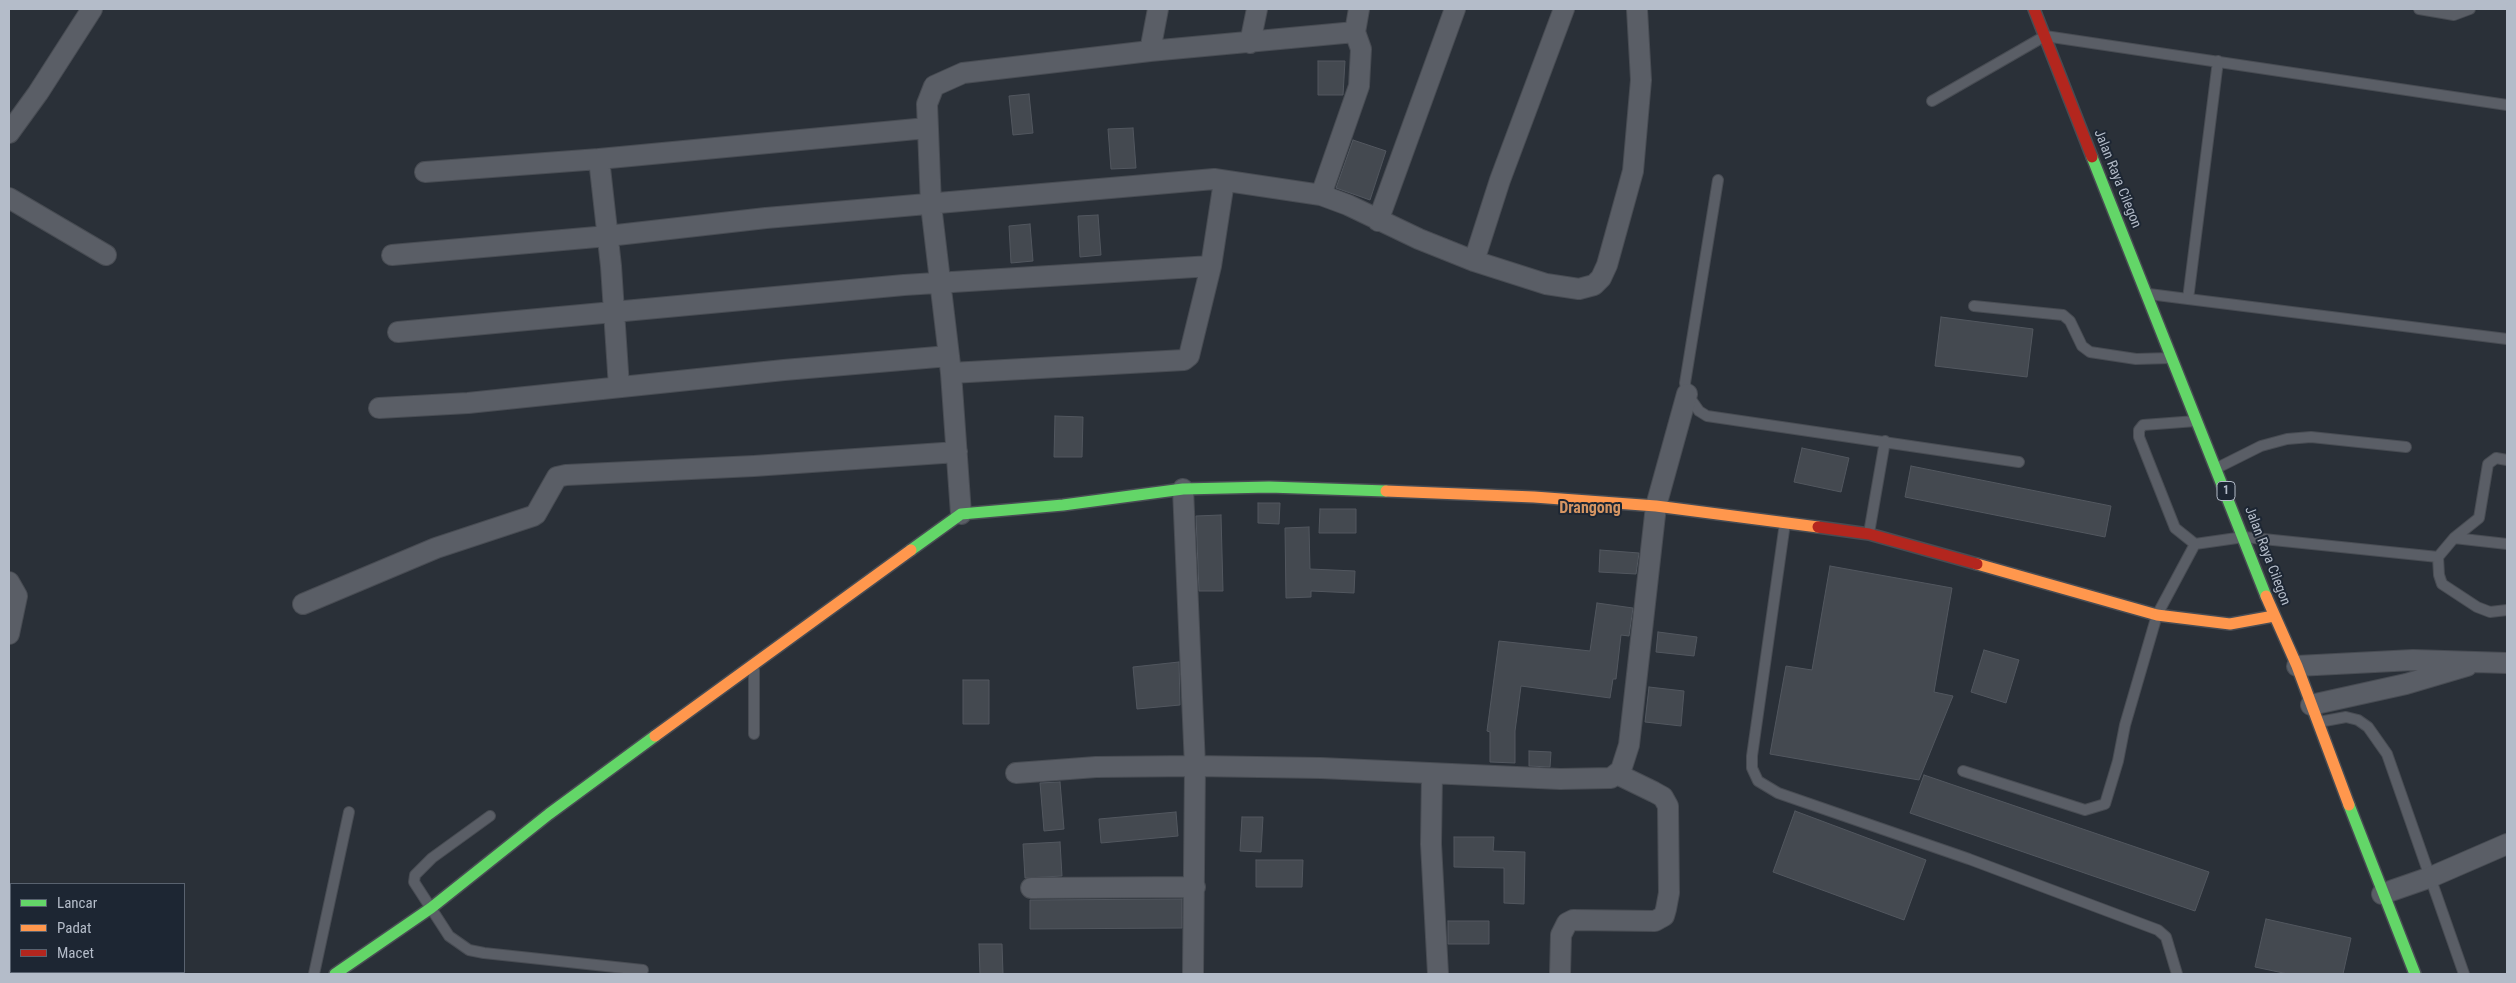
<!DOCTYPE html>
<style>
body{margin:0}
#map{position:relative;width:2516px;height:983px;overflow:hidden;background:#2a3038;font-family:"Roboto Condensed",sans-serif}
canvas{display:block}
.frame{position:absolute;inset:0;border:10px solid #b4bcc9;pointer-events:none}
.legend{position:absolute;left:10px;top:883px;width:175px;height:90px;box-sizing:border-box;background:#1d2633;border:1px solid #59626f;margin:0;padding:6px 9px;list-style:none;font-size:15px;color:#b4bcc9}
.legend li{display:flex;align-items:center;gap:10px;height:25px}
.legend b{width:25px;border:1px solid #59626f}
</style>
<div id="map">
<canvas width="2516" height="983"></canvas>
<div class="frame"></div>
<ul class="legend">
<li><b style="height:6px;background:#63d668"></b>Lancar</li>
<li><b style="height:6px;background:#ff974d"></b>Padat</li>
<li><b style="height:6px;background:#b3261e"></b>Macet</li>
</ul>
</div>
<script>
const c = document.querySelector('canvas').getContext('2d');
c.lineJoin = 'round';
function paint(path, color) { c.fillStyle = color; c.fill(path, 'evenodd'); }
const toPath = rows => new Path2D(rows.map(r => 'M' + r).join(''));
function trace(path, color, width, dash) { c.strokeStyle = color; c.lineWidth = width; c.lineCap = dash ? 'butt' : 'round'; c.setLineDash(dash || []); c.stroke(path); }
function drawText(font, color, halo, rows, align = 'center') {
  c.font = font + ' "Roboto Condensed",sans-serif'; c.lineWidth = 4; c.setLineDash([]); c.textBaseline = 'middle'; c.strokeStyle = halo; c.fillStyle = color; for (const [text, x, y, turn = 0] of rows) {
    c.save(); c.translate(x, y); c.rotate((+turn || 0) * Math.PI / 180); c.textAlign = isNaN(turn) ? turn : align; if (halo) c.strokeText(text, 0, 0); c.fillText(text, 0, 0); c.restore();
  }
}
const building = toPath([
 [1318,61,1345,61,1343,95,1318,95,1318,61],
 [1029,94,1033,133,1013,135,1009,96,1029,94],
 [1133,128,1136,168,1111,169,1108,129,1133,128],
 [1353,140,1386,151,1370,200,1336,188,1353,140],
 [1098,215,1101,255,1080,257,1078,216,1098,215],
 [1030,224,1033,261,1011,263,1009,226,1030,224],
 [1941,317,2033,329,2027,377,1935,366,1941,317],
 [1055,416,1083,417,1082,457,1054,457,1055,416],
 [1802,448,1849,458,1841,492,1794,482,1802,448],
 [1911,466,2111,506,2105,537,1905,497,1911,466],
 [1258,503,1280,503,1279,524,1258,523,1258,503],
 [1320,509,1356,509,1356,533,1319,533,1320,509],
 [1221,515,1223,591,1199,591,1196,516,1221,515],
 [1309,527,1310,569,1355,571,1354,593,1311,591,1311,597,1286,598,1285,528,1309,527],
 [1600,550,1639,553,1636,574,1599,572,1600,550],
 [1830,566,1952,588,1934,692,1953,696,1919,780,1770,754,1786,666,1812,670,1830,566],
 [1597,603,1633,608,1629,636,1621,635,1616,679,1613,679,1610,698,1521,686,1515,731,1515,763,1490,762,1490,732,1487,731,1499,641,1590,651,1597,603],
 [1658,632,1697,637,1694,656,1656,652,1658,632],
 [1984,650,2019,660,2006,703,1971,692,1984,650],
 [1179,662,1180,705,1137,709,1133,667,1179,662],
 [963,680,989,680,989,724,963,724,963,680],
 [1649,687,1684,691,1681,726,1645,722,1649,687],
 [1529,751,1551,752,1550,767,1529,766,1529,751],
 [1924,775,2209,872,2195,911,1910,813,1924,775],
 [1060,782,1064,829,1044,831,1040,783,1060,782],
 [1795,811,1926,860,1904,920,1773,872,1795,811],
 [1176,812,1178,836,1101,843,1099,819,1176,812],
 [1242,817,1263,817,1261,852,1240,851,1242,817],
 [1454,837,1494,837,1493,851,1525,852,1524,904,1504,903,1504,868,1454,867,1454,837],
 [1060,842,1062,876,1025,878,1023,844,1060,842],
 [1256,860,1303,860,1302,887,1256,887,1256,860],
 [1182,899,1182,928,1030,929,1030,900,1182,899],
 [2266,919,2351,938,2343,974,2288,974,2255,967,2266,919],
 [1448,921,1489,921,1489,944,1448,944,1448,921],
 [979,944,1002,944,1003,974,980,974,979,944]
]);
const lane = toPath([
 [2419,9,2454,15,2470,9],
 [1932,101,2045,36,2507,105],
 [1718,180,1685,383,1687,394,1699,411,1707,416,2019,462],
 [2149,294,2188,299,2218,61],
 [2188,299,2507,339],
 [1974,306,2063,315,2070,321,2082,346,2090,352,2136,359,2171,358],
 [2196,421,2143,425,2139,430,2139,437,2175,528,2195,544,2244,537,2438,557],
 [2507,460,2496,458,2488,464,2479,518,2454,538,2438,557,2439,575,2442,584,2477,607,2490,612,2507,610],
 [2217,468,2261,446,2287,439,2311,437,2406,447],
 [1785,523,1752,756,1752,768,1758,781,1778,793,1969,859,2158,930,2166,937,2177,974],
 [1869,533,1885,441],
 [2454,538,2507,544],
 [754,670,754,734],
 [2319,722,2346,717,2358,720,2368,727,2387,754,2464,974],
 [1963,771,2085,810,2105,804,2118,761,2125,725,2157,615,2195,544],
 [490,816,432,858,415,875,414,882,449,936,469,950,484,953,643,970],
 [314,974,349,812]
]);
const street = toPath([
 [1250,43,1257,9],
 [1150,51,1158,9],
 [9,133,38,93,92,9],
 [599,159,611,266,619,387],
 [425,172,599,159,927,128],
 [1321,195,1359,86,1361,49,1355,32],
 [9,198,106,255],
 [1378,221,1455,9],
 [392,255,608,236,766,218,1214,179,1321,195,1348,205,1419,239,1474,261,1546,284,1579,289,1594,285,1601,278,1607,265,1633,171,1641,80,1637,9],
 [1474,261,1500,180,1564,9],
 [398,332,904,285,1211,266,1223,188,1220,181],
 [951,373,1184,360,1189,356,1211,266],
 [379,408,468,403,784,370,949,356],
 [1183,489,1195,766,1193,974],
 [961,514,951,373,931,205,927,104,934,86,963,73,1150,51,1355,32,1359,9],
 [9,582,17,596,9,634],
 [303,604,436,548,533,516,536,514,557,477,566,475,754,466,957,452],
 [2297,666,2413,660,2507,663],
 [2311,705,2406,684,2467,666],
 [1016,773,1096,767,1195,766,1321,768,1560,779,1611,778,1621,770,1629,745,1656,506,1687,394],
 [1432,774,1431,844,1438,974],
 [1031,888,1195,887],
 [2382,894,2431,877,2507,844],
 [1560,974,1561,935,1567,923,1573,920,1655,921,1664,916,1666,909,1669,893,1668,806,1663,797,1654,792,1617,774]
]);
const fast = toPath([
 [2092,157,2266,596],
 [911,550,961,514,1063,505,1183,489,1269,487,1386,491],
 [2349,805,2415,974],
 [335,974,431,908,549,814,655,736]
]);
const slow = toPath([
 [1386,491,1534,497,1656,506,1818,527],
 [1977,564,2157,615,2230,624,2274,616],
 [2266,596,2297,666,2349,805],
 [655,736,911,550]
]);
const jam = toPath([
 [2034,9,2092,157],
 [1818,527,1869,534,1977,564]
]);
const shields = [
 [2226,491,18]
];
const shieldNames = [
 ["1",2226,491]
];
const streetNames = [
 ["Jalan Raya Cilegon",2117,179,68],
 ["Jalan Raya Cilegon",2267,556,69]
];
const quarterNames = [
 ["Drangong",1590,509]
];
paint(building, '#444950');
trace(building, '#52575f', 1);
trace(lane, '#484c53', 12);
trace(street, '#484c53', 22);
trace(fast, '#484c53', 14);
trace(slow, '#484c53', 14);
trace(jam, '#484c53', 14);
trace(lane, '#5a5e66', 10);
trace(street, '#5a5e66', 20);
trace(fast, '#63d668', 11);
trace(slow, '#ff974d', 11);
trace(jam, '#b3261e', 11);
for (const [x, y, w] of shields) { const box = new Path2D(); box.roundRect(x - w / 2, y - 9.5, w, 19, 4); c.fillStyle = '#1d2633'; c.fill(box); trace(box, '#b4bcc9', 1); }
drawText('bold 12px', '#b4bcc9', null, shieldNames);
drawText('14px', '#b4bcc9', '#1d2633', streetNames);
drawText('bold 16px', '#d59563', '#1d2633', quarterNames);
</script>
